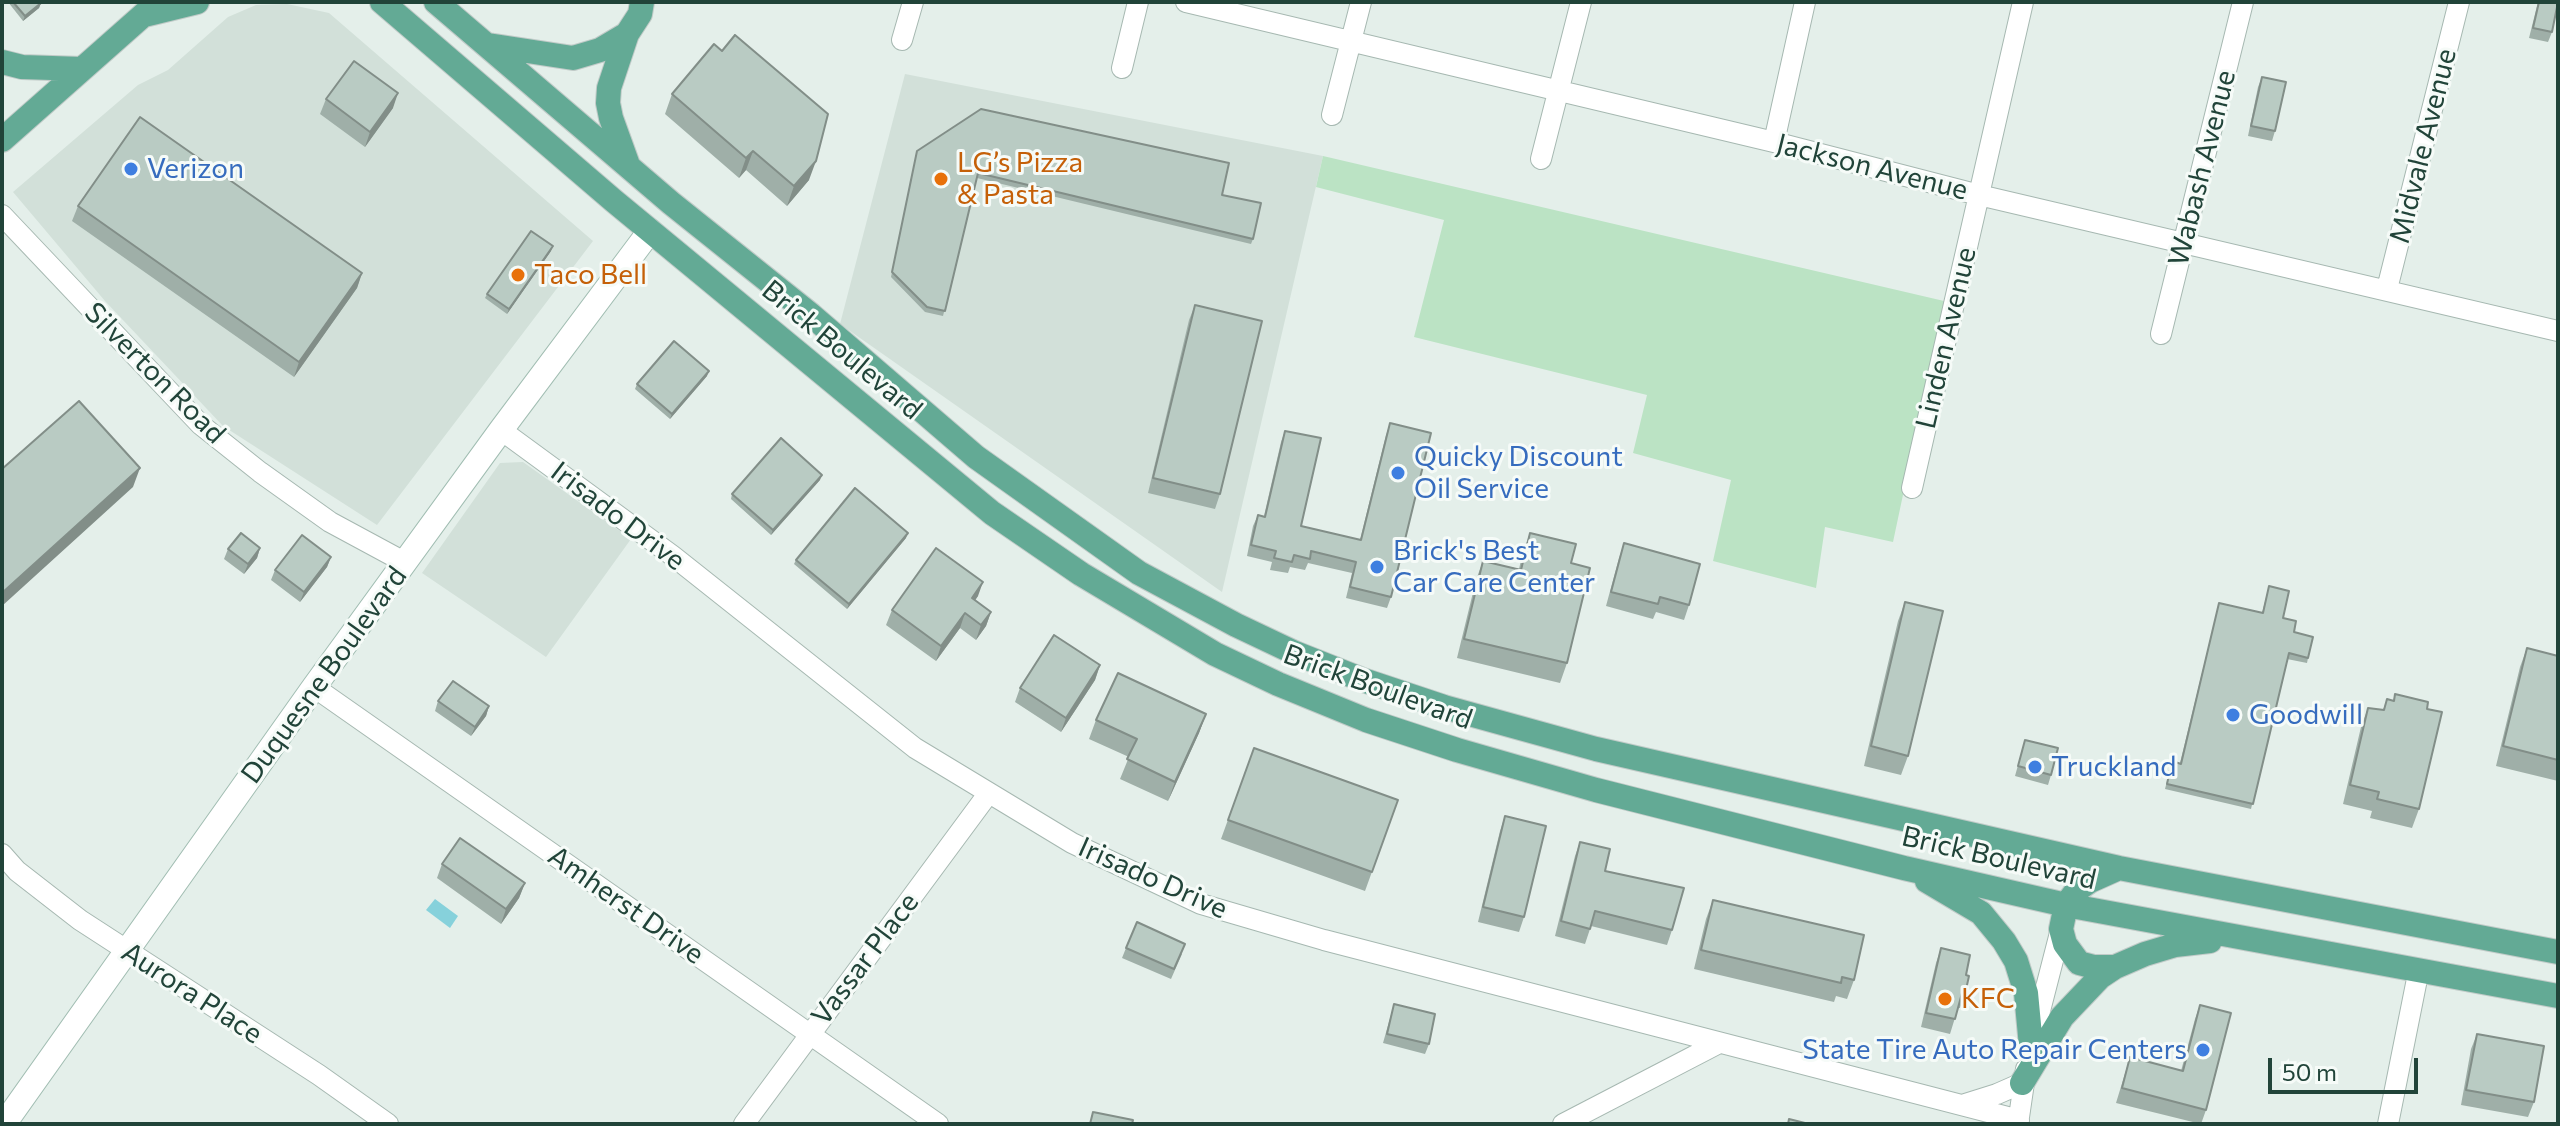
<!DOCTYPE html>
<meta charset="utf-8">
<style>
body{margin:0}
#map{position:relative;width:2560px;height:1126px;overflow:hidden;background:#e4efea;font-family:Commissioner,sans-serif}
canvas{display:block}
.frame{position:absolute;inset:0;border:4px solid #214439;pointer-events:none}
.scale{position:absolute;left:2268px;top:1058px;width:150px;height:36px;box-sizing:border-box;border:4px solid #214439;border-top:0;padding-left:10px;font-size:24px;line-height:28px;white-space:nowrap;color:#214439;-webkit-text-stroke:6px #f6fbf8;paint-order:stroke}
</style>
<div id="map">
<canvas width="2560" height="1126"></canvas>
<div class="frame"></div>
<div class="scale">50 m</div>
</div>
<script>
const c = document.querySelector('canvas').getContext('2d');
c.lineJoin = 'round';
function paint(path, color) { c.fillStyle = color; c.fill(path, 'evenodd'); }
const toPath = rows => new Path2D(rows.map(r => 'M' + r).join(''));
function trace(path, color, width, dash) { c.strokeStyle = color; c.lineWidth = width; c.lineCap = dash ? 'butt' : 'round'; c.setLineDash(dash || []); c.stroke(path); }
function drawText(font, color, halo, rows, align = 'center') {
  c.font = font + ' Commissioner,sans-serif'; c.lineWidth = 6; c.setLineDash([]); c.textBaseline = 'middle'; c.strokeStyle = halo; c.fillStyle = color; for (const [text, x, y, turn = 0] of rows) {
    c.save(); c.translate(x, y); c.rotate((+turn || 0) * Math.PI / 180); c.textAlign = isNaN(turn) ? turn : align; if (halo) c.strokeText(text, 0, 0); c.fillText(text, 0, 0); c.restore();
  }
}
const built = toPath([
 [287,4,329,13,593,241,377,525,223,426,105,301,13,192,138,85,168,70,228,17,256,5],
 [905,74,1323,156,1222,592,840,324],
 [523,462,631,539,546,657,422,573,500,463]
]);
const green = toPath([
 [1323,156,1944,301,1893,542,1825,527,1816,588,1713,561,1731,480,1633,453,1647,395,1414,337,1444,220,1316,187]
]);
const water = toPath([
 [435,899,458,916,450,928,426,910]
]);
const street = toPath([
 [1186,2,1774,142,1979,195,2558,331],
 [902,40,913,2],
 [1122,68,1138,2],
 [1332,115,1361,2],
 [1774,142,1805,2],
 [1541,159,1581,2],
 [2,215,201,425,260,472,330,522,406,563],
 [2387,289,2459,2],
 [2161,334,2243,2],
 [501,430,673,556,915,748,1072,843,1201,904,1324,940,2019,1120],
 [1912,488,2023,2],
 [314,687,938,1124],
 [2,854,17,871,80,920,319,1075,388,1124],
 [2033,1038,2061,929],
 [1962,1105,1997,1094,2022,1083],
 [744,1124,988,794],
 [1563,1124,1719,1043],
 [2018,1124,2026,1069],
 [2388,1124,2419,969]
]);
const secondary = toPath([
 [4,1124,314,687,501,430,650,231]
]);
const primary = toPath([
 [382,2,614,201,992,513,1081,574,1215,654,1278,684,1366,720,1457,750,1596,790,1904,868,2066,905,2558,996],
 [436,2,671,203,811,315,976,457,1139,573,1236,625,1295,653,1363,680,1444,707,1596,749,2119,868,2558,952],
 [144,15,197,2],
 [488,45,573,58,600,50,627,34],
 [2,62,22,67,82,69],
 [2,140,158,2],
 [628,165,611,118,608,103,609,88,627,34,640,14,642,2],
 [1927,881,1981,913,2004,941,2016,961,2026,993,2031,1046],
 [2115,967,2094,967,2079,963,2065,944,2061,929,2066,905,2077,890,2090,881,2119,868],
 [2022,1083,2062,1017,2100,977,2115,967,2145,954,2175,945,2210,941]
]);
const wall = toPath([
 [8,2,40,2,41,3,39,8,23,21],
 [2538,2,2558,2,2552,32,2548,42,2529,38],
 [2262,77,2275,131,2272,141,2248,136,2258,87],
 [672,94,809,180,787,206,746,170,739,178,665,114],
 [326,99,393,108,365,147,320,114],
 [917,151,1222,195,1253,239,1251,244,977,178,943,316,925,312,891,277],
 [78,206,362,273,357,288,294,377,72,221],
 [551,251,507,314,485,298,487,294],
 [1195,305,1220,494,1215,509,1148,493,1189,320],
 [707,376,670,419,635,389,637,384],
 [1390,423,1391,597,1387,608,1346,598,1352,573,1308,563,1305,570,1290,567,1288,573,1270,570,1272,562,1247,556,1253,526,1258,515,1264,516,1281,442,1285,431,1301,526,1360,540,1386,435],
 [820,480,771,535,731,499,732,494],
 [1530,533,1571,563,1567,663,1560,683,1457,658,1476,580,1483,561,1519,569,1523,552],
 [906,538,847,609,794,564,796,560],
 [1624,543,1689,605,1684,620,1656,612,1653,619,1606,606,1619,558],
 [260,548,257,558,244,574,224,559,228,549],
 [331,557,327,567,300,602,271,580,275,570],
 [2269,586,2283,618,2294,632,2308,658,2307,663,2287,659,2251,809,2165,789,2172,761,2180,763,2219,603,2262,613],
 [978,596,975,600,991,612,986,626,976,640,960,628,936,661,886,625,892,610],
 [1905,602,1908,756,1901,775,1864,766,1898,621],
 [2527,648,2558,656,2558,781,2496,766,2520,667],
 [1100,665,1095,680,1061,732,1015,702,1020,688],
 [2395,694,2427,709,2419,809,2412,828,2370,818,2372,811,2343,804,2361,727,2368,708,2383,710,2387,699,2393,701],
 [438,701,489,706,486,716,471,736,435,711],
 [1206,714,1199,733,1168,801,1120,779,1129,757,1089,739,1096,720],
 [2025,740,2051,775,2048,785,2015,776],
 [1254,748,1398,800,1365,891,1221,839],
 [1505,816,1524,917,1519,932,1478,922,1500,831],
 [1580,842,1605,871,1672,930,1667,945,1591,926,1585,944,1555,936,1575,856],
 [442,864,525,883,519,898,501,924,437,878],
 [1713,900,1854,980,1847,999,1836,996,1834,1002,1694,969,1706,919],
 [1126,948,1182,954,1171,979,1122,958],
 [1941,948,1965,994,1960,1008,1958,1008,1950,1034,1921,1027,1936,963],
 [1394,1004,1429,1044,1425,1054,1383,1043],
 [2200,1005,2206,1110,2201,1124,2116,1103,2130,1057,2181,1071,2195,1019],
 [2477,1034,2534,1102,2528,1117,2461,1105,2471,1049]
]);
const shadedWall = toPath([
 [41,3,39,8,23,21,25,16],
 [398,93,393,108,365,147,370,132],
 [753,151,746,170,739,178,746,158],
 [816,161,809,180,787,206,794,186],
 [553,246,551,251,507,314,509,309],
 [362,273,357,288,294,377,299,362],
 [709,371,707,376,670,419,672,414],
 [140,468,133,487,2,606,2,593],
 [822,475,820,480,771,535,773,530],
 [908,533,906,538,847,609,849,604],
 [260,548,257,558,244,574,248,564],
 [331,557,327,567,300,602,304,592],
 [983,582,978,596,967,612,972,598],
 [991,612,986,626,976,640,981,625],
 [965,613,960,628,936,661,941,646],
 [1100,665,1095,680,1061,732,1066,718],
 [489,706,486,716,471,736,475,727],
 [1206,714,1199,733,1168,801,1175,782],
 [525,883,519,898,501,924,506,909]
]);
const building = toPath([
 [13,2,40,2,41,3,25,16,13,2],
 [2539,2,2558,2,2552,32,2533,28,2539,2],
 [735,35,828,114,816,161,794,186,753,151,746,158,672,94,714,44,722,51,735,35],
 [354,61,398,93,370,132,326,99,354,61],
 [2262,77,2286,82,2275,131,2251,126,2262,77],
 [981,109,1229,163,1222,195,1261,203,1253,239,978,173,945,311,927,307,892,272,917,151,981,109],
 [140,117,362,273,299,362,78,206,140,117],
 [531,231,553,246,509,309,487,294,531,231],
 [1195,305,1262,321,1220,494,1153,478,1195,305],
 [674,341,709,371,672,414,637,384,674,341],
 [79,401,140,468,2,593,2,469,79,401],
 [1390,423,1431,433,1391,597,1350,587,1356,562,1311,551,1310,559,1294,555,1292,562,1274,558,1276,551,1251,545,1258,515,1265,517,1285,431,1321,438,1301,526,1361,540,1390,423],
 [781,438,822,475,773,530,732,494,781,438],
 [855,488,908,533,849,604,796,560,855,488],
 [241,533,260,548,248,564,228,549,241,533],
 [1530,533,1576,544,1571,563,1590,568,1567,663,1464,639,1483,561,1521,570,1530,533],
 [302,535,331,557,304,592,275,570,302,535],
 [1624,543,1700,564,1689,605,1660,597,1658,604,1611,592,1624,543],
 [936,548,983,582,972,598,991,612,981,625,965,613,941,646,892,610,936,548],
 [2269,586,2289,591,2283,618,2296,621,2294,632,2313,637,2308,658,2289,653,2253,804,2167,784,2172,761,2181,764,2219,603,2263,613,2269,586],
 [1905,602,1943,611,1908,756,1871,746,1905,602],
 [1054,635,1100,665,1066,718,1020,688,1054,635],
 [2527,648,2558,656,2558,760,2503,746,2527,648],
 [1118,673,1206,714,1175,782,1127,759,1137,739,1096,720,1118,673],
 [453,681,489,706,475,727,438,701,453,681],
 [2395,694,2428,702,2427,709,2442,712,2419,809,2377,799,2379,792,2350,785,2368,708,2384,710,2387,699,2394,701,2395,694],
 [2025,740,2058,748,2051,775,2018,766,2025,740],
 [1254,748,1398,800,1372,872,1228,820,1254,748],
 [1505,816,1546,826,1524,917,1483,907,1505,816],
 [460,838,525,883,506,909,442,864,460,838],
 [1580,842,1610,849,1605,871,1684,888,1672,930,1595,911,1590,929,1561,921,1580,842],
 [1713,900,1864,935,1854,980,1842,977,1841,983,1701,950,1713,900],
 [1137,922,1185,944,1174,969,1126,948,1137,922],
 [1941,948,1970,955,1966,975,1969,976,1965,994,1962,993,1955,1019,1926,1013,1941,948],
 [1394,1004,1435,1014,1429,1044,1387,1034,1394,1004],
 [2200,1005,2231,1013,2206,1110,2122,1088,2130,1057,2183,1071,2200,1005],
 [2477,1034,2544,1046,2534,1102,2466,1090,2477,1034],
 [1093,1112,1133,1120,1132,1124,1090,1124,1093,1112],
 [1789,1119,1809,1124,1788,1124,1789,1119]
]);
const markers = [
 [131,169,8,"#3f7fe0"],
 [941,179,8,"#e8710a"],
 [518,275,8,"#e8710a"],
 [1398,473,8,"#3f7fe0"],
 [1377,567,8,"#3f7fe0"],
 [2233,715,8,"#3f7fe0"],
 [2035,767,8,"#3f7fe0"],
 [1945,999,8,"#e8710a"],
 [2203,1050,8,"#3f7fe0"]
];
const streetNames = [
 ["Midvale Avenue",2423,146,-76],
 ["Jackson Avenue",1872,167,14],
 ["Wabash Avenue",2202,168,-76],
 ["Linden Avenue",1946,338,-77],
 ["Brick Boulevard",842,350,40],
 ["Silverton Road",155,373,45],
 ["Irisado Drive",618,516,37],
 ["Duquesne Boulevard",324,675,-54],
 ["Brick Boulevard",1378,687,20],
 ["Brick Boulevard",1999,858,13],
 ["Irisado Drive",1153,878,24],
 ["Amherst Drive",626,905,35],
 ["Vassar Place",865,959,-53],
 ["Aurora Place",192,993,33]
];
const foodNames = [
 ["LG’s Pizza",957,163],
 ["& Pasta",957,195],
 ["Taco Bell",534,275],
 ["KFC",1961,999]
];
const shopNames = [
 ["Verizon",147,169],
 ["Quicky Discount",1414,457],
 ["Oil Service",1414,489],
 ["Brick's Best",1393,551],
 ["Car Care Center",1393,583],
 ["Goodwill",2249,715],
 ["Truckland",2051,767],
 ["State Tire Auto Repair Centers",2187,1050,"right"]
];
paint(built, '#d2e0d9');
paint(green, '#bbe3c4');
paint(water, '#86d1db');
trace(street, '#a6b8b1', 22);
trace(secondary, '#a1bdb2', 26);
trace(primary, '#c1cbc8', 26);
trace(street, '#fff', 20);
trace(secondary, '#fff', 24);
trace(primary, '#63aa95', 24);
paint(wall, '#9fafa8');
paint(shadedWall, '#828e88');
paint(building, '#b9cbc3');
trace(building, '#828e88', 2);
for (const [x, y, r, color] of markers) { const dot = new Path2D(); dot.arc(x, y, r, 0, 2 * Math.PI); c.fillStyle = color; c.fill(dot); trace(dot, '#f6fbf8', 3); }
drawText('28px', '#214439', '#f6fbf8', streetNames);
drawText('28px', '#c56008', '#f6fbf8', foodNames, 'left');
drawText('28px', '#366cbe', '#f6fbf8', shopNames, 'left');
</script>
